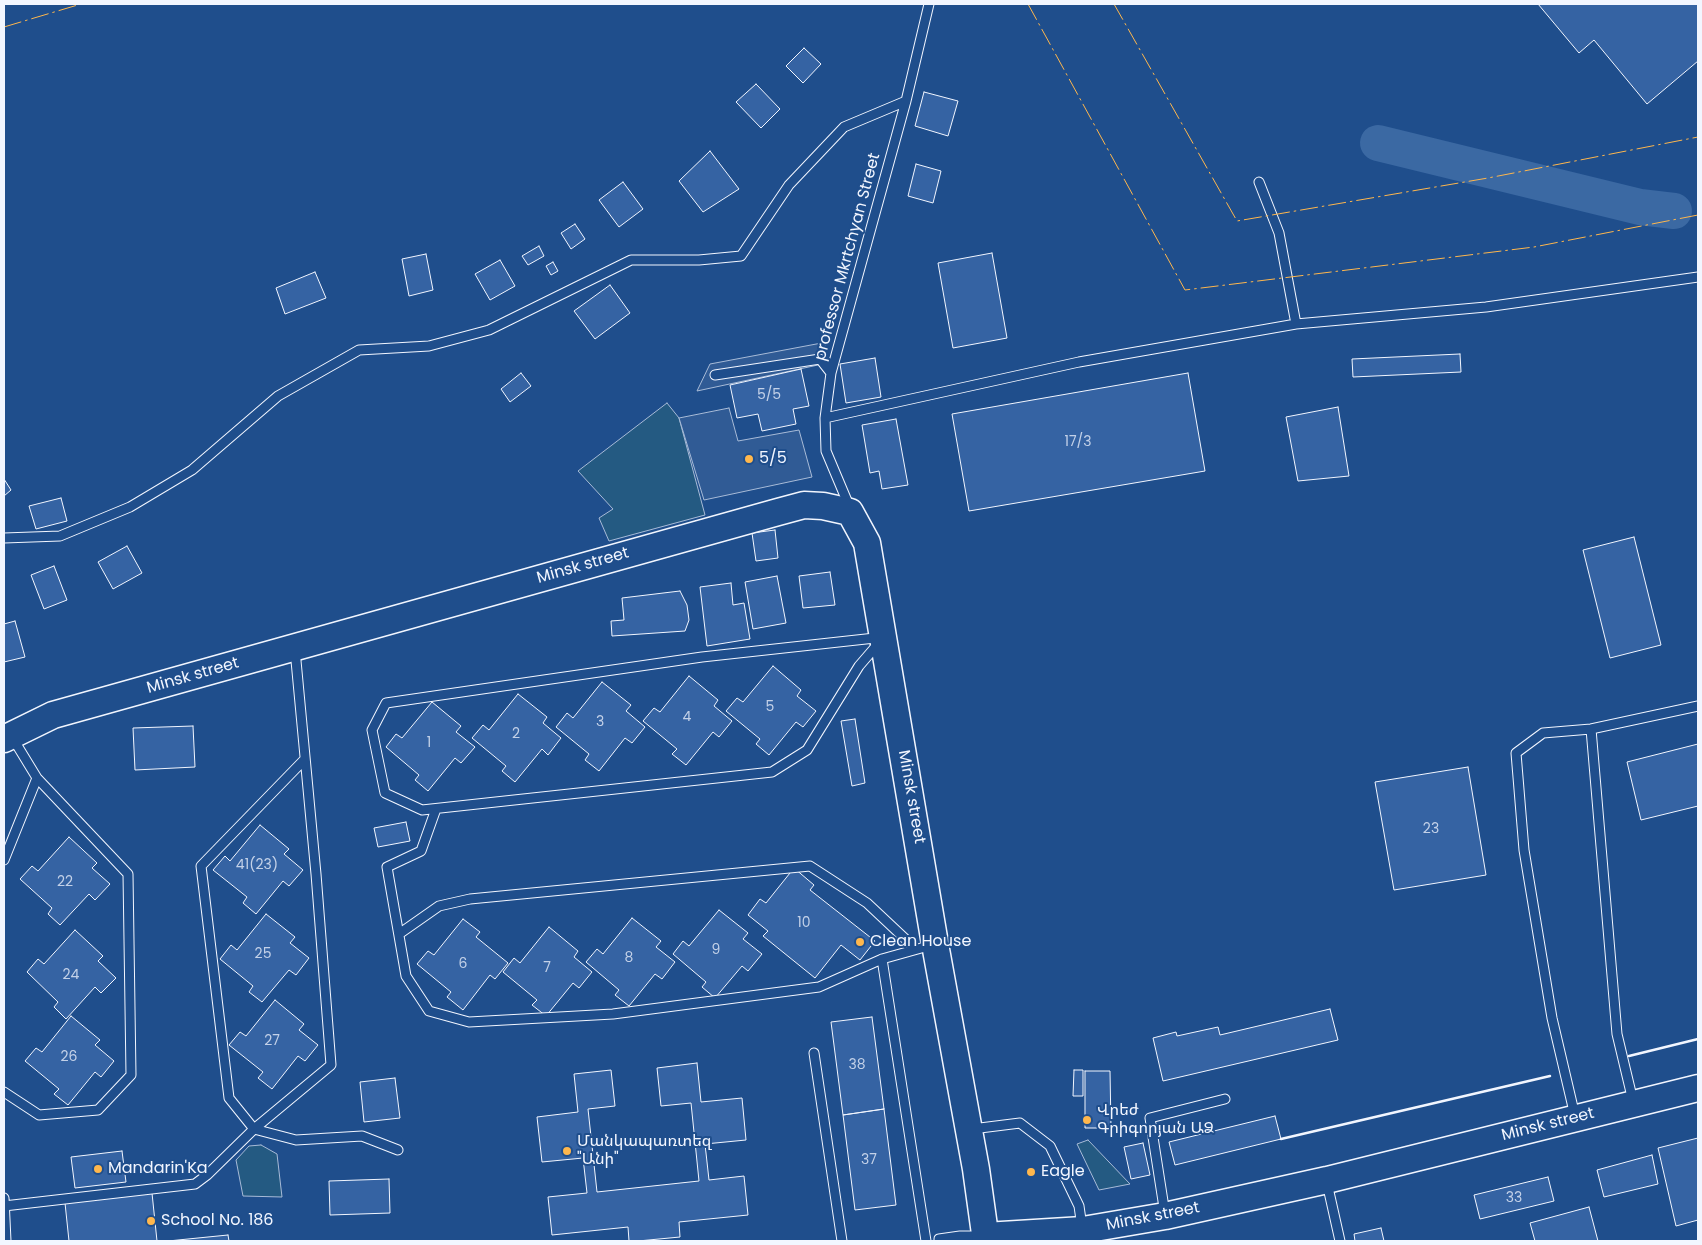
<!DOCTYPE html>
<meta charset="utf-8">
<style>
body{margin:0}
#map{position:relative;width:1702px;height:1245px;overflow:hidden;background:#1f4e8c;font-family:Poppins,sans-serif}
canvas{display:block}
.frame{position:absolute;inset:0;border:5px solid #f2f6ff;pointer-events:none}
</style>
<div id="map">
<canvas width="1702" height="1245"></canvas>
<div class="frame"></div>
</div>
<script>
const c = document.querySelector('canvas').getContext('2d');
c.lineJoin = 'round';
function paint(path, color) { c.fillStyle = color; c.fill(path, 'evenodd'); }
const toPath = rows => new Path2D(rows.map(r => 'M' + r).join(''));
function trace(path, color, width, dash) { c.strokeStyle = color; c.lineWidth = width; c.lineCap = dash ? 'butt' : 'round'; c.setLineDash(dash || []); c.stroke(path); }
function drawText(font, color, halo, rows, align = 'center') {
  c.font = font + ' Poppins,"Noto Sans Armenian",sans-serif'; c.lineWidth = 4; c.setLineDash([]); c.textBaseline = 'middle'; c.strokeStyle = halo; c.fillStyle = color; for (const [text, x, y, turn = 0] of rows) {
    c.save(); c.translate(x, y); c.rotate((+turn || 0) * Math.PI / 180); c.textAlign = isNaN(turn) ? turn : align; if (halo) c.strokeText(text, 0, 0); c.fillText(text, 0, 0); c.restore();
  }
}
const green = toPath([
 [667,403,679,418,705,515,609,541,599,518,613,509,578,471,667,403],
 [1088,1140,1130,1184,1099,1190,1077,1144,1088,1140],
 [261,1145,277,1154,282,1197,243,1196,236,1160,249,1146,261,1145]
]);
const parking = toPath([
 [827,342,818,365,697,391,710,364,827,342],
 [729,408,738,441,799,430,812,477,704,500,679,418,729,408]
]);
const river = toPath([
 [1378,143,1640,207,1674,211]
]);
const building = toPath([
 [1538,4,1698,4,1698,61,1647,104,1594,40,1579,53,1538,4],
 [804,48,821,64,803,83,786,66,804,48],
 [756,84,780,109,761,128,736,102,756,84],
 [924,92,958,101,948,136,915,126,924,92],
 [710,151,739,189,703,212,679,181,710,151],
 [916,164,941,171,933,203,908,196,916,164],
 [623,182,643,209,619,227,599,200,623,182],
 [575,224,585,239,571,249,561,233,575,224],
 [539,246,544,256,528,265,522,256,539,246],
 [992,253,1007,338,953,348,938,263,992,253],
 [426,254,433,290,409,296,402,259,426,254],
 [500,260,515,286,490,300,475,274,500,260],
 [553,262,558,271,551,275,546,266,553,262],
 [315,272,326,298,285,314,276,288,315,272],
 [610,285,630,313,595,339,574,311,610,285],
 [1460,354,1461,372,1353,377,1352,359,1460,354],
 [875,358,881,397,846,403,840,364,875,358],
 [801,369,809,406,793,409,796,424,762,431,758,414,737,418,730,385,801,369],
 [521,373,531,386,510,402,501,389,521,373],
 [1188,373,1205,471,969,511,952,414,1188,373],
 [1338,407,1349,476,1298,481,1286,417,1338,407],
 [896,419,908,485,882,489,879,471,870,473,862,425,896,419],
 [4,479,11,490,4,496,4,479],
 [61,498,67,521,36,529,29,506,61,498],
 [775,530,778,558,756,561,752,533,775,530],
 [1634,537,1661,645,1610,658,1583,550,1634,537],
 [127,546,142,573,113,589,98,562,127,546],
 [54,566,67,600,44,609,31,575,54,566],
 [830,572,835,605,803,608,799,576,830,572],
 [777,576,786,623,753,629,745,582,777,576],
 [731,583,733,605,744,603,750,639,707,646,700,587,731,583],
 [680,591,687,605,689,620,685,631,612,636,611,621,624,620,622,598,680,591],
 [15,621,25,657,4,662,4,624,15,621],
 [773,666,801,690,797,696,816,711,803,727,796,722,769,755,756,744,760,739,726,711,737,698,743,702,773,666],
 [689,676,718,700,714,706,732,721,719,737,713,732,686,765,672,754,677,749,643,721,654,708,660,712,689,676],
 [602,682,631,705,626,711,645,727,632,743,625,738,599,771,585,760,589,754,556,727,567,713,573,718,602,682],
 [518,694,547,717,543,723,561,738,548,755,542,749,515,782,502,771,506,766,472,738,483,725,489,730,518,694],
 [432,702,461,726,456,732,475,747,461,763,455,758,428,791,415,780,419,775,386,747,396,734,402,738,432,702],
 [855,719,865,783,852,786,841,721,855,719],
 [193,726,195,767,135,770,133,728,193,726],
 [1698,744,1698,806,1641,820,1627,762,1698,744],
 [1468,767,1486,875,1394,890,1375,782,1468,767],
 [406,822,410,841,378,847,374,828,406,822],
 [260,825,289,849,284,854,303,870,289,886,283,881,256,914,243,903,247,897,213,870,225,856,230,861,260,825],
 [69,837,97,863,92,868,110,884,95,900,89,894,60,925,48,914,52,908,20,879,32,866,38,871,69,837],
 [794,868,814,885,810,890,875,941,860,960,841,945,815,978,763,936,768,931,748,915,760,899,766,903,794,868],
 [719,910,748,933,743,939,762,954,748,971,742,966,715,998,702,987,706,982,673,954,683,941,689,946,719,910],
 [266,914,295,937,290,943,309,958,296,975,289,970,262,1002,249,992,253,986,220,959,231,945,237,950,266,914],
 [632,918,661,941,656,947,675,962,662,979,655,974,629,1006,615,995,619,990,586,962,597,949,603,954,632,918],
 [463,919,480,932,476,937,508,963,495,979,490,975,463,1010,447,997,451,992,417,964,428,951,434,955,463,919],
 [549,927,578,951,574,957,592,972,579,988,573,983,546,1016,532,1005,537,1000,503,972,514,958,520,963,549,927],
 [75,930,103,956,98,961,116,978,101,993,95,987,66,1019,54,1007,58,1002,27,972,38,959,44,964,75,930],
 [275,1000,304,1024,299,1030,318,1045,305,1061,298,1056,272,1089,258,1078,263,1072,229,1045,240,1032,246,1036,275,1000],
 [1330,1009,1338,1040,1163,1081,1153,1038,1176,1032,1177,1036,1218,1027,1220,1035,1330,1009],
 [71,1016,100,1040,95,1045,114,1061,101,1077,95,1072,68,1105,54,1094,59,1089,25,1061,36,1048,42,1052,71,1016],
 [872,1017,884,1109,843,1115,831,1022,872,1017],
 [697,1063,701,1102,742,1098,746,1140,705,1144,709,1180,744,1176,748,1215,679,1222,680,1237,638,1241,629,1241,628,1227,552,1235,548,1197,587,1193,583,1158,542,1162,537,1117,578,1112,574,1074,611,1070,615,1106,588,1109,597,1192,699,1181,691,1103,661,1106,657,1068,697,1063],
 [1074,1070,1083,1070,1083,1096,1073,1096,1074,1070],
 [1085,1071,1110,1071,1111,1128,1085,1128,1085,1071],
 [395,1078,400,1118,364,1122,360,1082,395,1078],
 [884,1109,896,1205,855,1210,843,1115,884,1109],
 [1275,1116,1281,1139,1175,1165,1169,1142,1275,1116],
 [1698,1138,1698,1220,1676,1226,1658,1148,1698,1138],
 [1143,1143,1150,1175,1131,1179,1124,1147,1143,1143],
 [122,1151,126,1182,75,1188,71,1157,122,1151],
 [1652,1155,1658,1184,1604,1197,1597,1170,1652,1155],
 [1548,1177,1554,1201,1480,1219,1474,1195,1548,1177],
 [389,1179,390,1213,330,1215,329,1181,389,1179],
 [152,1193,157,1241,69,1241,65,1203,152,1193],
 [1589,1207,1598,1241,1535,1241,1530,1223,1589,1207],
 [1381,1228,1384,1241,1355,1241,1354,1234,1381,1228],
 [228,1235,229,1241,168,1241,228,1235]
]);
const lane = toPath([
 [1259,182,1279,233,1296,324],
 [715,375,820,359,831,373],
 [825,418,1079,362,1296,324,1486,307,1698,277],
 [850,508,826,451,825,418,831,373,906,101,929,4],
 [4,538,60,536,130,507,192,470,278,396,359,350,429,346,489,330,631,260,699,260,741,256,789,185,844,127,906,101],
 [884,637,859,666,807,750,772,772,422,810,385,793,372,730,386,703,702,657,884,637],
 [1591,729,1617,1034,1633,1101],
 [305,759,201,866,229,1098,254,1129,296,1140,362,1136,398,1150],
 [436,809,421,851,387,867,406,976,429,1011,469,1022,613,1014,819,987,882,959,932,945],
 [4,860,37,778,12,737],
 [399,934,439,906,470,899,810,866,867,903,916,949],
 [882,959,926,1241],
 [814,1053,842,1241],
 [4,1092,39,1115,98,1110,131,1075,128,874,37,778],
 [1575,1116,1552,1018,1524,850,1516,753,1543,733,1591,729,1698,706],
 [972,1129,1020,1123,1050,1146,1079,1206,1082,1227],
 [1327,1183,1340,1241],
 [4,1198,6,1241],
 [4,1206,195,1184,207,1175,254,1129,331,1065,316,874,295,650],
 [1165,1214,1150,1118,1225,1099],
 [939,1241,939,1239,960,1236,982,1236]
]);
const secondary = toPath([
 [4,739,53,715,778,512,804,505,823,506,850,512,867,543,935,944,976,1169,986,1241],
 [985,1236,1083,1230,1165,1216,1327,1180,1698,1088]
]);
const wall = toPath([
 [1629,1056,1698,1039],
 [1281,1139,1550,1076]
]);
const power = toPath([
 [1028,4,1185,290,1534,247,1698,215],
 [1114,4,1237,221,1488,178,1698,137],
 [4,27,81,4]
]);
const markers = [
 [749,459,5,"#ffb74d"],
 [860,942,5,"#ffb74d"],
 [1087,1120,5,"#ffb74d"],
 [567,1151,5,"#ffb74d"],
 [98,1169,5,"#ffb74d"],
 [1031,1172,5,"#ffb74d"],
 [151,1221,5,"#ffb74d"]
];
const numberNames = [
 ["5/5",769,395],
 ["17/3",1078,442],
 ["5",770,707],
 ["4",687,717],
 ["3",600,722],
 ["2",516,734],
 ["1",429,743],
 ["23",1431,829],
 ["41(23)",257,865],
 ["22",65,882],
 ["10",804,923],
 ["9",716,950],
 ["25",263,954],
 ["8",629,958],
 ["6",463,964],
 ["7",547,968],
 ["24",71,975],
 ["27",272,1041],
 ["26",69,1057],
 ["38",857,1065],
 ["37",869,1160],
 ["33",1514,1198]
];
const streetNames = [
 ["professor Mkrtchyan Street",848,257,-75],
 ["Minsk street",583,566,-16],
 ["Minsk street",193,676,-16],
 ["Minsk street",911,797,80],
 ["Minsk street",1548,1125,-14],
 ["Minsk street",1153,1217,-11]
];
const poiNames = [
 ["5/5",759,459],
 ["Clean House",870,942],
 ["Վրեժ",1097,1111],
 ["Գրիգորյան ԱՁ",1097,1129],
 ["Մանկապառտեզ",577,1142],
 ["\"Անի\"",577,1160],
 ["Mandarin'Ka",108,1169],
 ["Eagle",1041,1172],
 ["School No. 186",161,1221]
];
paint(green, '#245a82');
trace(green, '#a8bbd7', 1);
paint(parking, '#305b95');
trace(parking, '#a8bbd7', 1);
trace(river, '#3b69a3', 36);
paint(building, '#3563a3');
trace(building, '#f2f6ff', 1);
trace(lane, '#f2f6ff', 11);
trace(secondary, '#f2f6ff', 29);
trace(lane, '#1f4e8c', 9);
trace(secondary, '#1f4e8c', 26);
trace(wall, '#f2f6ff', 2.5);
trace(power, '#ffb74d', 1, [18, 4, 2.5, 4]);
for (const [x, y, r, color] of markers) { const dot = new Path2D(); dot.arc(x, y, r, 0, 2 * Math.PI); c.fillStyle = color; c.fill(dot); trace(dot, '#1f4e8c', 2); }
drawText('14px', '#c3d1e8', null, numberNames);
drawText('16px', '#f2f6ff', '#1f4e8c', streetNames);
drawText('16px', '#f2f6ff', '#1f4e8c', poiNames, 'left');
</script>
